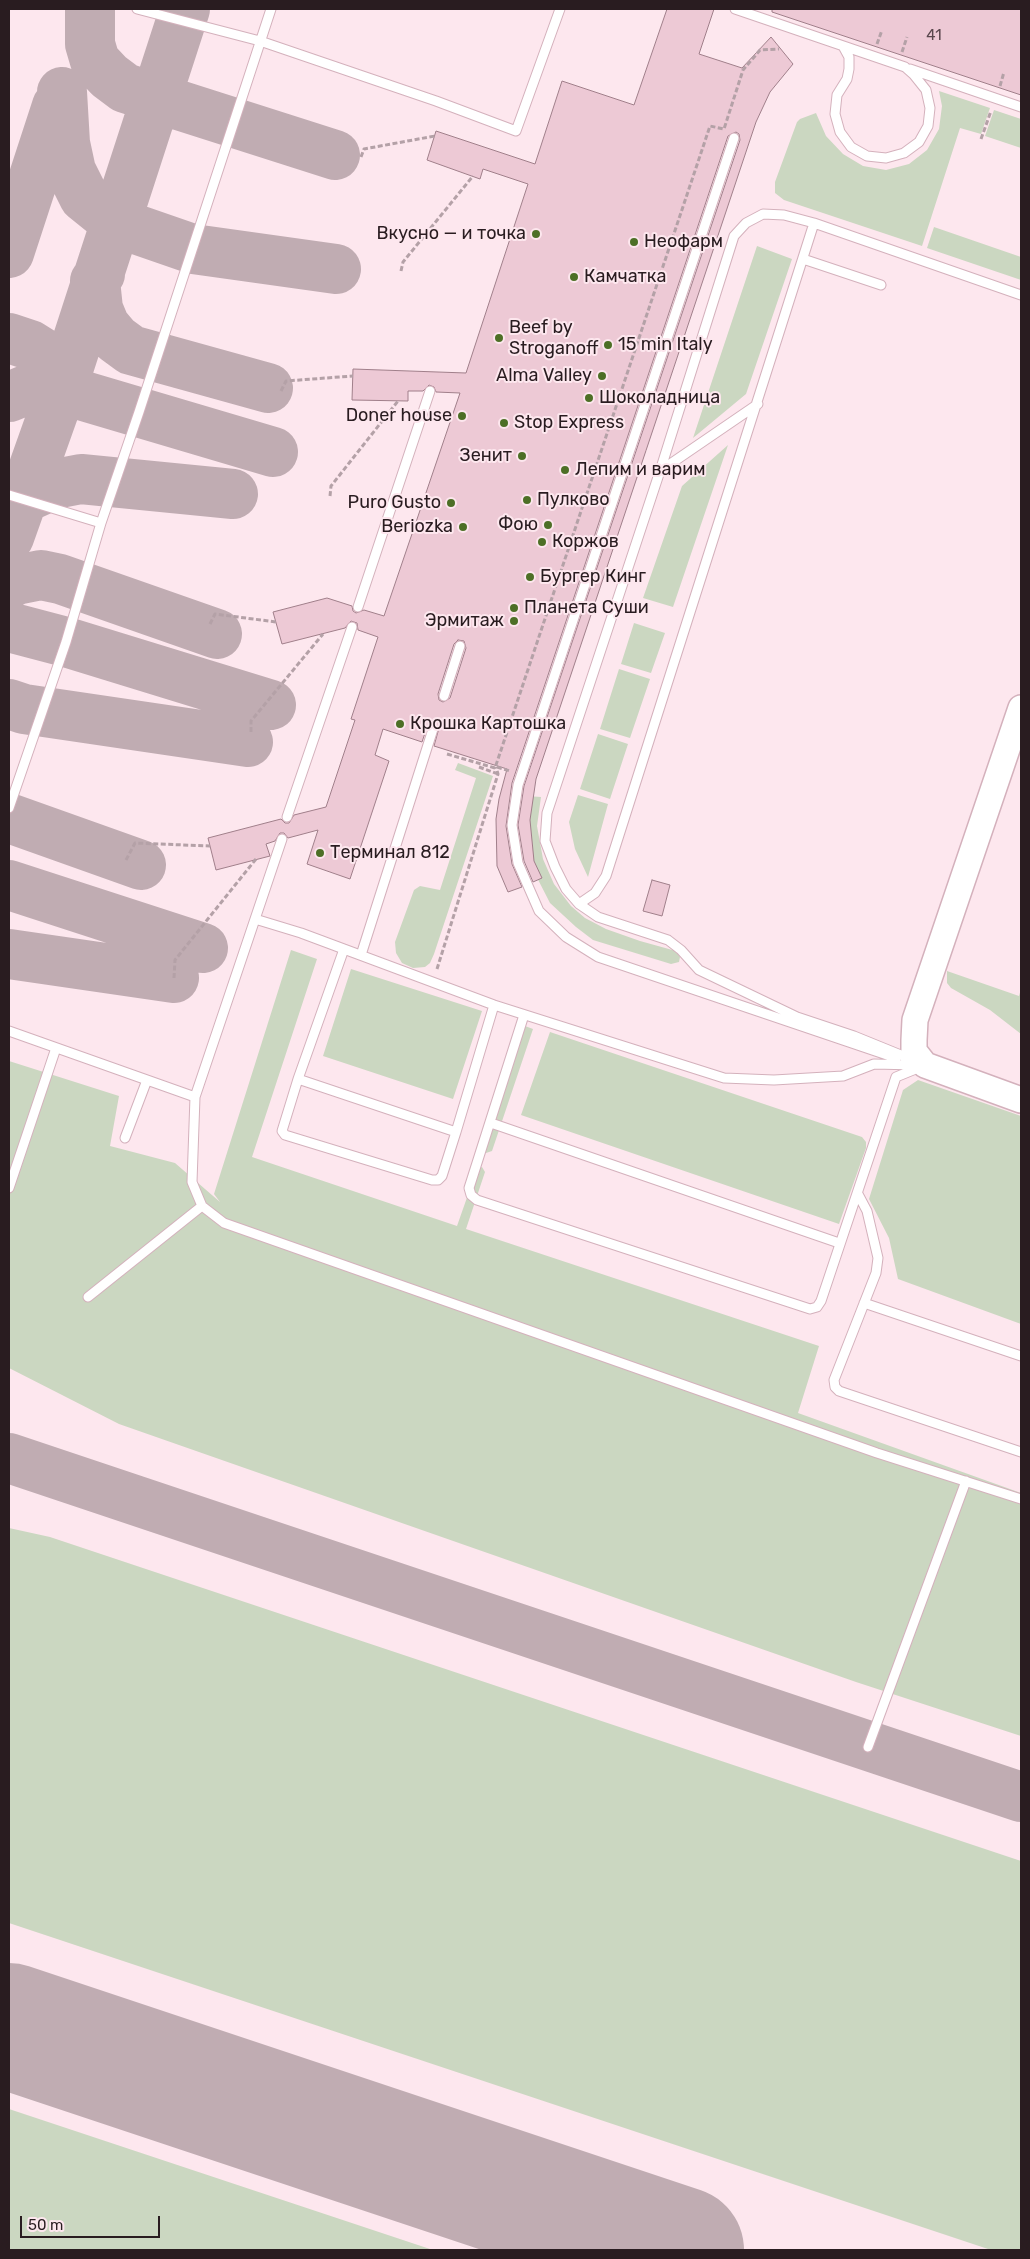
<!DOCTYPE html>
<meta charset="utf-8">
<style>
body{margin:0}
#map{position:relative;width:1030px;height:2259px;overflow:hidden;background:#fde7ee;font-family:Rubik,sans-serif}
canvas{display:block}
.frame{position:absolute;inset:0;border:10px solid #291c20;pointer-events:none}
.scale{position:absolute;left:20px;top:2216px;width:140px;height:22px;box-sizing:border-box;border:2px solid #291c20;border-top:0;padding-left:6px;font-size:15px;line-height:18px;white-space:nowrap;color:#291c20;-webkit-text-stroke:4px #fde7ee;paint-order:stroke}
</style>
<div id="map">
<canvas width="1030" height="2259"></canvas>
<div class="frame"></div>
<div class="scale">50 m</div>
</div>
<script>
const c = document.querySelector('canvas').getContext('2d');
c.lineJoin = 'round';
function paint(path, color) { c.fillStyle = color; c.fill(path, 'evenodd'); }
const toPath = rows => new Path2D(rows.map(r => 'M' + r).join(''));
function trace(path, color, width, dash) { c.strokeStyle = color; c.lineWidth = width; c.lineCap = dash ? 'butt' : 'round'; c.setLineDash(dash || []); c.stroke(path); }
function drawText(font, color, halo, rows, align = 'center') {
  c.font = font + ' Rubik,sans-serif'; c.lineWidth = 4; c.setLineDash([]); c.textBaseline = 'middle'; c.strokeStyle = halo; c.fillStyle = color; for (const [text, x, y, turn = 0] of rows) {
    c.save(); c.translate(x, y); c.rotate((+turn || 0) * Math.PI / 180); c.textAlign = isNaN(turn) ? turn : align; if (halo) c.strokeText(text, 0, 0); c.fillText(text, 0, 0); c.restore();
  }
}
const green = toPath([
 [939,91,990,108,981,134,960,128,922,246,784,200,775,193,775,182,797,122,800,119,816,113,826,136,843,154,863,166,886,170,909,164,927,150,939,129,942,106],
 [994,110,1021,119,1021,148,985,136],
 [934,227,1021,257,1021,280,927,248],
 [757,246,792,259,746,394,693,438],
 [728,445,673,607,643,598,682,486],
 [634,623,665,633,651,673,621,664],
 [619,669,650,679,630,738,600,729],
 [598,734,628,744,610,799,580,789],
 [458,763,493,776,434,954,430,963,425,967,413,968,402,963,396,953,395,942,414,890,420,886,440,890,476,778,455,770],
 [578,795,608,804,588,877,575,849,569,822],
 [527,796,541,797,537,826,543,859,554,884,571,906,585,918,606,929,640,941,676,951,680,957,679,962,671,964,593,940,576,927,550,903,529,862],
 [291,950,317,959,252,1157,457,1226,477,1169,482,1167,485,1172,466,1229,819,1346,798,1413,1021,1493,1021,1736,856,1682,119,1424,9,1368,9,1061,119,1096,110,1146,175,1163,220,1202,214,1194],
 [351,969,482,1011,453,1099,323,1056],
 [947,971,1019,996,1021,989,1021,1034,990,1010,951,988,947,983],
 [525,1026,533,1029,492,1151,486,1153,484,1151],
 [550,1032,862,1137,866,1142,866,1148,839,1224,521,1115],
 [918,1080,1021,1116,1021,1324,898,1279,889,1238,869,1199,903,1090],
 [9,1528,50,1537,1021,1861,1021,2250,991,2250,9,1923],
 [9,2109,433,2250,9,2250]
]);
const taxiway = toPath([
 [90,9,90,44,95,61,109,76,125,88,335,155],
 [62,92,65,143,71,171,84,197,115,222,193,249,336,269],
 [9,253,57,106],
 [100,274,95,281,98,309,105,326,116,339,131,350,268,388],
 [9,338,30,345,46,355,58,376,62,388],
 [9,397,31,388,50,386,273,452],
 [22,499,55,484,81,479,233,494],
 [9,537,62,388,185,9],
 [9,584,16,580,41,575,60,579,217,634],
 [9,627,66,642,271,705],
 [9,704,24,709,248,742],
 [9,818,141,865],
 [9,885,203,948],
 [9,954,174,978],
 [9,1458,1021,1797]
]);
const runway = toPath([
 [9,2026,681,2250]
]);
const building = toPath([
 [667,9,714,9,699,54,742,68,771,37,793,64,770,92,756,122,536,779,530,820,534,861,542,878,533,882,524,861,518,825,524,786,740,140,739,134,736,132,728,136,512,783,506,826,512,864,522,887,508,892,497,866,496,819,499,799,507,769,434,746,439,728,434,723,427,727,422,742,383,729,375,755,389,761,350,879,307,864,318,830,288,838,284,833,280,833,275,841,266,844,270,856,216,870,208,838,281,819,285,823,289,823,294,815,326,807,355,720,351,719,378,637,358,630,357,623,351,621,345,628,282,644,273,612,327,598,352,606,353,611,356,613,364,610,384,616,460,393,436,392,434,387,429,385,423,391,408,391,408,401,352,400,353,369,466,373,528,184,483,169,480,179,427,160,436,131,535,164,562,81,634,105,667,9],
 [458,640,464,641,466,648,450,698,443,702,439,700,438,694,454,644,458,640],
 [772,9,1021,9,1021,95,772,12,772,9],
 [652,880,670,885,662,916,643,911,652,880]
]);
const path = toPath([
 [877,44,882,30],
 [902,52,907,37],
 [1000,86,1004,72],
 [981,139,991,111],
 [361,157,364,149,435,136],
 [401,271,403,262,473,176],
 [281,391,286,381,353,376],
 [330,496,331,486,398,401],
 [210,624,215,614,276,622],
 [251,732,251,721,323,634],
 [447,754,495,768,710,126,724,129,743,70,760,50,779,49],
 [479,767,498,774],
 [497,767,510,771],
 [126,860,135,843,210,846],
 [437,969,498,774,496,767],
 [174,978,175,960,256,859]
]);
const lane = toPath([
 [137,9,260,41,436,101,516,131,560,9],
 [735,9,905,67,914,75,926,90,930,108,928,126,919,142,904,153,886,158,867,156,851,147,840,132,835,114,837,95,847,79,849,69,849,57,843,46],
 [910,69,1021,107],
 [734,138,518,785,512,825,518,863,539,911,566,937,598,957,896,1058],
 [803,259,881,285],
 [660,471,758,404],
 [9,495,101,523],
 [358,607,430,391],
 [444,696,460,646],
 [9,808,66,642,101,523,139,412,271,9],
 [287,817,352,627],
 [282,839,195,1097,192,1182,202,1206,224,1223,877,1453,1021,1499],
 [579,904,595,893,606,876,814,223],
 [255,919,301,933,494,1005,724,1078,774,1080,843,1076,874,1064,916,1065],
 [361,955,433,729],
 [524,1015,469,1188,471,1195,477,1200,810,1309,817,1307,821,1301,896,1077,923,1066],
 [9,1031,195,1097],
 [913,1060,854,1036,797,1017,699,970,681,950,668,940,598,917,579,904,566,889,555,867,545,841,547,813,660,471,734,236,746,223,763,214,784,215,814,223,1021,295],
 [298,1079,456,1132,442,1176,438,1180,432,1180,285,1135,282,1131,298,1079,344,949],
 [491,1123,839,1243],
 [456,1132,494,1005],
 [125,1138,147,1080],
 [9,1188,56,1048],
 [858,1194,867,1211,878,1258,876,1273,834,1380,835,1387,839,1391,1021,1452],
 [88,1297,202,1206],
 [864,1303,1021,1356],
 [868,1747,966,1481]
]);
const secondary = toPath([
 [1021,708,915,1020,914,1040,914,1051,925,1065,1021,1100]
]);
const markers = [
 [536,234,5,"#4d6f26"],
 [634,242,5,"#4d6f26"],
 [574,277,5,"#4d6f26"],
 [499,338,5,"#4d6f26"],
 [608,345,5,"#4d6f26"],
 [602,376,5,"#4d6f26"],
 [589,398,5,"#4d6f26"],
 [462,416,5,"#4d6f26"],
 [504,423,5,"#4d6f26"],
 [522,456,5,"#4d6f26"],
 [565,470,5,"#4d6f26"],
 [527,500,5,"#4d6f26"],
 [451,503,5,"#4d6f26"],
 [548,525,5,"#4d6f26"],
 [463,527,5,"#4d6f26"],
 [542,542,5,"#4d6f26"],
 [530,577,5,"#4d6f26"],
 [514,608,5,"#4d6f26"],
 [514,621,5,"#4d6f26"],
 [400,724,5,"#4d6f26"],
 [320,853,5,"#4d6f26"]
];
const numberNames = [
 ["41",934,36]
];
const poiNames = [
 ["Вкусно — и точка",526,234,"right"],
 ["Неофарм",644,242],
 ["Камчатка",584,277],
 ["Beef by",509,328],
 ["Stroganoff",509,349],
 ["15 min Italy",618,345],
 ["Alma Valley",592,376,"right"],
 ["Шоколадница",599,398],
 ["Doner house",452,416,"right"],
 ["Stop Express",514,423],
 ["Зенит",512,456,"right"],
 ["Лепим и варим",575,470],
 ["Пулково",537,500],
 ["Puro Gusto",441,503,"right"],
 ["Фою",538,525,"right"],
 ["Beriozka",453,527,"right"],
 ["Коржов",552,542],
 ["Бургер Кинг",540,577],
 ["Планета Суши",524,608],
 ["Эрмитаж",504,621,"right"],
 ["Крошка Картошка",410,724],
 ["Терминал 812",330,853]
];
paint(green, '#cbd7c1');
trace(taxiway, '#c0acb2', 50);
trace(runway, '#c0acb2', 126);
paint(building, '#edc9d5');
trace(building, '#a07f8a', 1);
trace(lane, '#d4b1bc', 11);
trace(secondary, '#d4b1bc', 28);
trace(path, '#b4a1a7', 3, [5, 2.5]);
trace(lane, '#fff', 9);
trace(secondary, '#fff', 25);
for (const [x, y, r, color] of markers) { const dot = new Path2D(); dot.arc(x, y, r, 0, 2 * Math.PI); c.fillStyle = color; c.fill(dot); trace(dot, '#fde7ee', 2); }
drawText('15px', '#5a474d', null, numberNames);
drawText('18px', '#291c20', '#fde7ee', poiNames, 'left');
</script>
